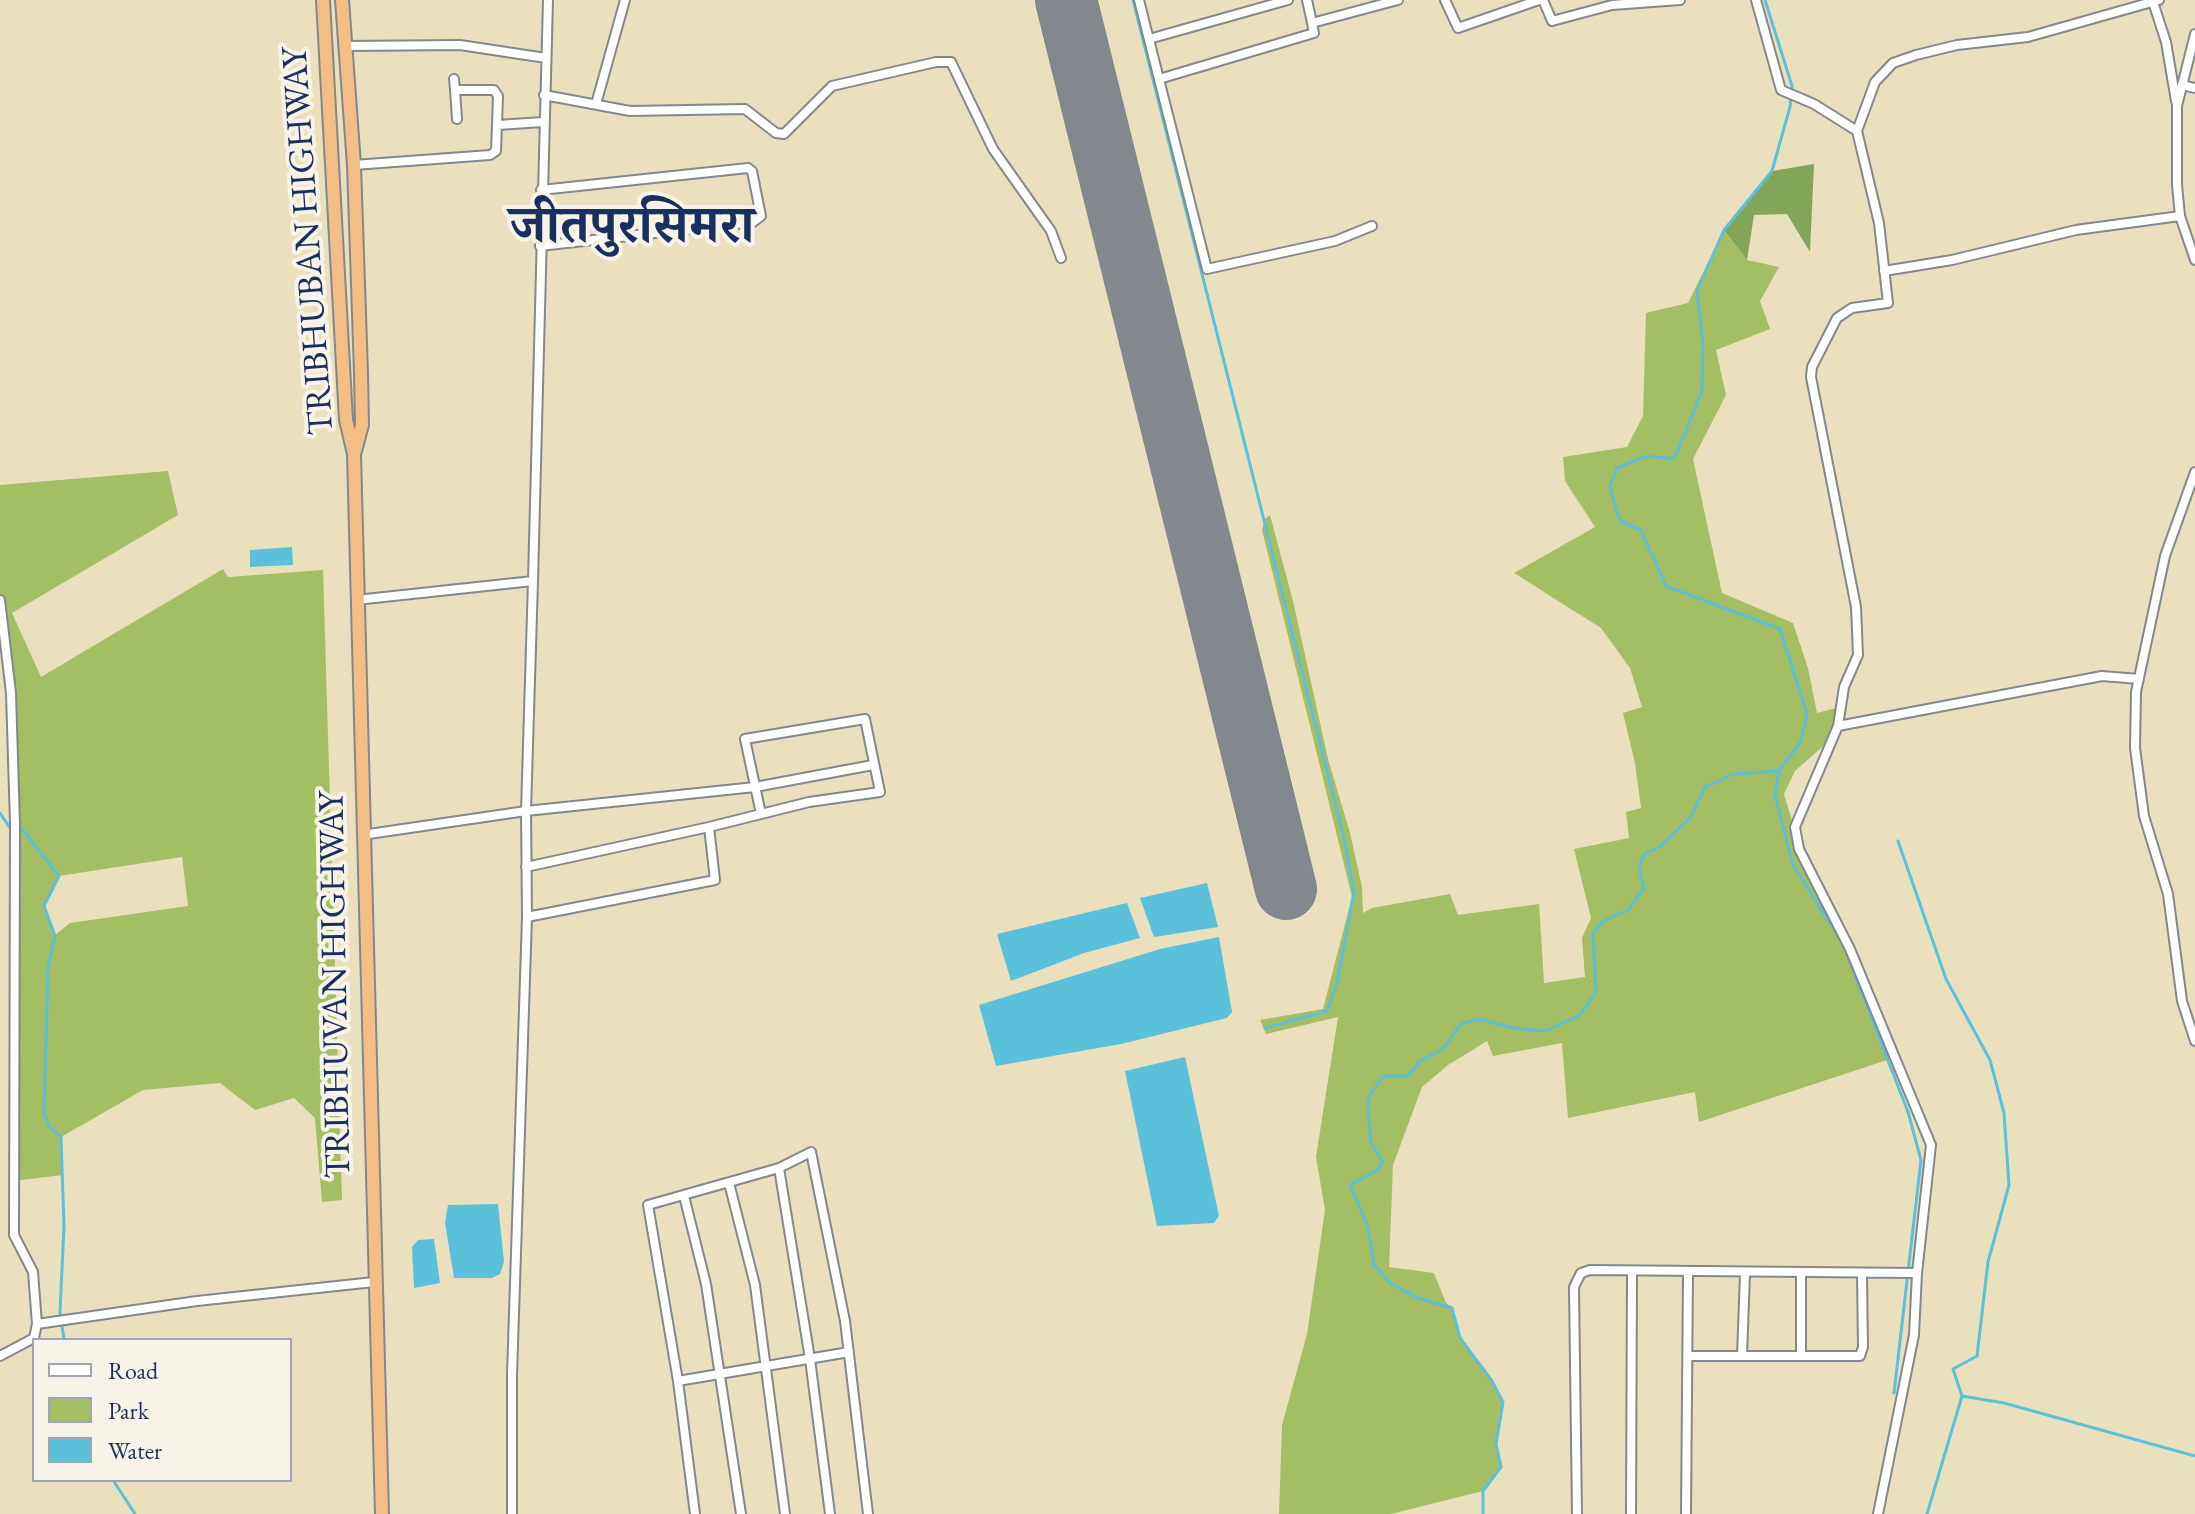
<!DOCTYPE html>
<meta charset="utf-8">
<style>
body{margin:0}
#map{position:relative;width:2195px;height:1514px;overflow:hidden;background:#eae0be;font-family:"EB Garamond",serif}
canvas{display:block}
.legend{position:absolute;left:32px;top:1338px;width:260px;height:144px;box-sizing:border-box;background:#f7f3e8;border:2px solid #9fa5b1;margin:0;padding:10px 14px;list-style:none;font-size:24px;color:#1b2f5e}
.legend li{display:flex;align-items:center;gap:16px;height:40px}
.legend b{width:40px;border:2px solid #9fa5b1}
</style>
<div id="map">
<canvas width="2195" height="1514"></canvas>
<ul class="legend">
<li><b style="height:10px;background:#fff"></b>Road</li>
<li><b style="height:22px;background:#a4be64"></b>Park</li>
<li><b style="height:22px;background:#5bc0d9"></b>Water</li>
</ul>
</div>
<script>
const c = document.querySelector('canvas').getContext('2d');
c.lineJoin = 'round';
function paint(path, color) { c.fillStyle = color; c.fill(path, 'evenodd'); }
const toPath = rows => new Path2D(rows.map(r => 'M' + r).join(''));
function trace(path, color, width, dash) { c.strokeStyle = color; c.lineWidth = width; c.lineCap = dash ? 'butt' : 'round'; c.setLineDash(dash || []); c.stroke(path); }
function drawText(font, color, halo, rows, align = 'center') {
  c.font = font + ' "EB Garamond","Noto Serif Devanagari",serif'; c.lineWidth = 8; c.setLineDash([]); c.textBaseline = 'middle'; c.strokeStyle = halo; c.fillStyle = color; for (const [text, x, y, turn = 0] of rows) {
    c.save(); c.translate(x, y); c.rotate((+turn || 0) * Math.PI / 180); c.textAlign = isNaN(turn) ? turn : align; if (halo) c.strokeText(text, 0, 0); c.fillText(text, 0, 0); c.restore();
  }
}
const green = toPath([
 [1724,230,1747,260,1779,267,1760,301,1770,329,1716,350,1726,395,1693,459,1722,593,1793,623,1808,668,1817,713,1844,706,1830,740,1795,771,1784,794,1803,858,1893,1058,1699,1122,1695,1092,1568,1118,1562,1043,1493,1056,1487,1041,1448,1065,1422,1087,1393,1165,1389,1267,1434,1273,1446,1303,1452,1308,1460,1338,1492,1381,1503,1402,1496,1444,1501,1467,1483,1491,1391,1514,1279,1514,1282,1425,1307,1334,1325,1210,1316,1157,1338,1017,1266,1034,1260,1020,1323,1009,1352,897,1262,530,1265,519,1270,515,1293,601,1328,759,1350,833,1362,887,1363,913,1372,908,1450,894,1458,915,1539,904,1544,983,1585,977,1582,938,1591,918,1574,849,1629,838,1626,812,1641,808,1635,763,1623,713,1642,707,1630,668,1601,628,1514,573,1595,527,1565,481,1563,457,1627,447,1643,416,1646,313,1688,303],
 [168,471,178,515,12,613,41,677,223,569,228,577,323,570,342,1200,322,1202,315,1118,294,1098,255,1110,220,1083,143,1090,61,1137,63,1175,13,1181,15,824,11,693,0,600,0,485],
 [182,857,188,906,70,923,55,935,44,906,59,876]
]);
const forest = toPath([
 [1814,164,1810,252,1787,214,1754,215,1747,260,1724,230,1772,171]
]);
const water = toPath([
 [292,547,293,565,250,567,250,550],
 [1207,883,1218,927,1154,937,1140,898],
 [1127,903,1140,938,1084,953,1011,981,997,934],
 [1219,937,1232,1012,1227,1018,1121,1044,996,1066,979,1005,1160,949],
 [1185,1057,1219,1216,1214,1223,1157,1226,1125,1071],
 [498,1204,504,1262,500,1274,492,1278,454,1278,445,1223,448,1205],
 [434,1239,440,1283,414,1288,412,1247,418,1240]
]);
const stream = toPath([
 [1133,0,1343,834,1354,892,1337,983,1327,1011,1265,1028],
 [1779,771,1775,795,1793,865,1843,944,1908,1112,1921,1160,1894,1393],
 [0,813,10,828,23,830,59,876,44,906,55,936,48,967,44,1113,49,1126,61,1137,64,1226,60,1312,64,1340],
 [1898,841,1946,979,1990,1060,2004,1113,2009,1185,1988,1262,1977,1356,1953,1369,1962,1396,1927,1514],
 [1962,1396,2004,1403,2195,1456],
 [113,1480,135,1514],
 [1483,1514,1483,1491,1501,1467,1496,1444,1503,1402,1492,1381,1460,1338,1452,1308,1418,1298,1391,1284,1374,1265,1367,1224,1350,1185,1377,1170,1383,1162,1371,1143,1368,1111,1369,1097,1383,1076,1408,1076,1420,1061,1443,1049,1461,1024,1478,1019,1514,1028,1545,1031,1579,1016,1596,992,1593,933,1603,921,1628,910,1644,888,1639,868,1644,854,1660,847,1690,818,1705,787,1734,774,1779,771,1801,741,1807,714,1780,629,1666,586,1641,530,1622,522,1616,511,1610,486,1617,468,1647,456,1674,459,1702,392,1703,344,1697,291,1724,230,1772,171,1790,107,1792,86,1765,0]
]);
const runway = toPath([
 [1066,0,1286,889]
]);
const minor = toPath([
 [1139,0,1207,269,1335,241,1372,226],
 [1307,0,1312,23,1398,0],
 [1445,0,1458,28,1539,0],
 [1543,0,1552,21,1612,5,1680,0],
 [1756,0,1781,90,1814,104,1857,131],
 [2153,2,2166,42,2176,101],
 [2195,34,2177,106,2177,185,2180,216,2195,260],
 [1149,39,1288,0],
 [347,46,460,45,546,58],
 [454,79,455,90,494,90,498,96,497,125],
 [1159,79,1314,33,1312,23],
 [2182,85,2195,88],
 [455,90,457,119],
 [544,95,630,111,745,109,776,133,784,134,832,86,936,62,951,62,993,149,1051,231,1061,258],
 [596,104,625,0],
 [354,165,490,155,496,151,497,125,543,122],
 [540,246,753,222,761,216,752,171,748,168,541,190],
 [1884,271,1952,260,2076,230,2180,216],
 [2195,472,2165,556,2136,692,2135,748,2144,816,2168,894,2182,1001,2195,1041],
 [0,600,11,693,15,824,14,1235,33,1272,37,1324,34,1338,0,1356],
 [356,600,533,581,548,0],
 [1838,726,1844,687,1858,655,1856,607,1811,377,1812,367,1837,318,1852,308,1888,303,1879,223,1857,131,1875,82,1893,63,1916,55,1957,45,2028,37,2159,0],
 [362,835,526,811,755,787,873,765],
 [526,867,709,827,809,802,880,792,865,719,745,739,761,814],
 [527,917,715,880,709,827],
 [779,1168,810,1359,830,1514],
 [729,1183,755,1285,785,1514],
 [684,1196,706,1284,741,1514],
 [37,1324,197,1301,374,1282],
 [1801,1355,1801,1274],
 [1688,1356,1860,1356,1863,1347,1862,1274],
 [1742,1356,1745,1274],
 [678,1381,849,1352],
 [512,1514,512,1375,527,917,526,811,533,581],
 [695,1514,678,1381,648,1205,779,1168,811,1152,845,1321,868,1514],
 [1577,1514,1574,1287,1581,1273,1590,1270,1917,1273],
 [1631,1514,1632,1272],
 [1686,1514,1688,1274],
 [1878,1514,1914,1335,1917,1273,1931,1145,1850,949,1799,849,1795,827,1838,726,2102,676,2139,679]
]);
const trunk = toPath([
 [323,0,346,420,354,454,382,1514],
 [342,0,354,165,361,373,362,425,355,451]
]);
const streetNames = [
 ["TRIBHUBAN HIGHWAY",309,241,-94],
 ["TRIBHUVAN HIGHWAY",336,985,-91]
];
const townNames = [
 ["जीतपुरसिमरा",632,228]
];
paint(green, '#a4be64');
paint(forest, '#83a55a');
paint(water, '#5bc0d9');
trace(stream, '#5bc0d9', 3);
trace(runway, '#82888e', 62);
trace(minor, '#82888e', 12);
trace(trunk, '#82888e', 16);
trace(minor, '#fff', 8);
trace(trunk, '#f6be87', 12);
drawText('36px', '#1b2f5e', '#f7f3e8', streetNames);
drawText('bold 52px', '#1b2f5e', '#f7f3e8', townNames);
</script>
